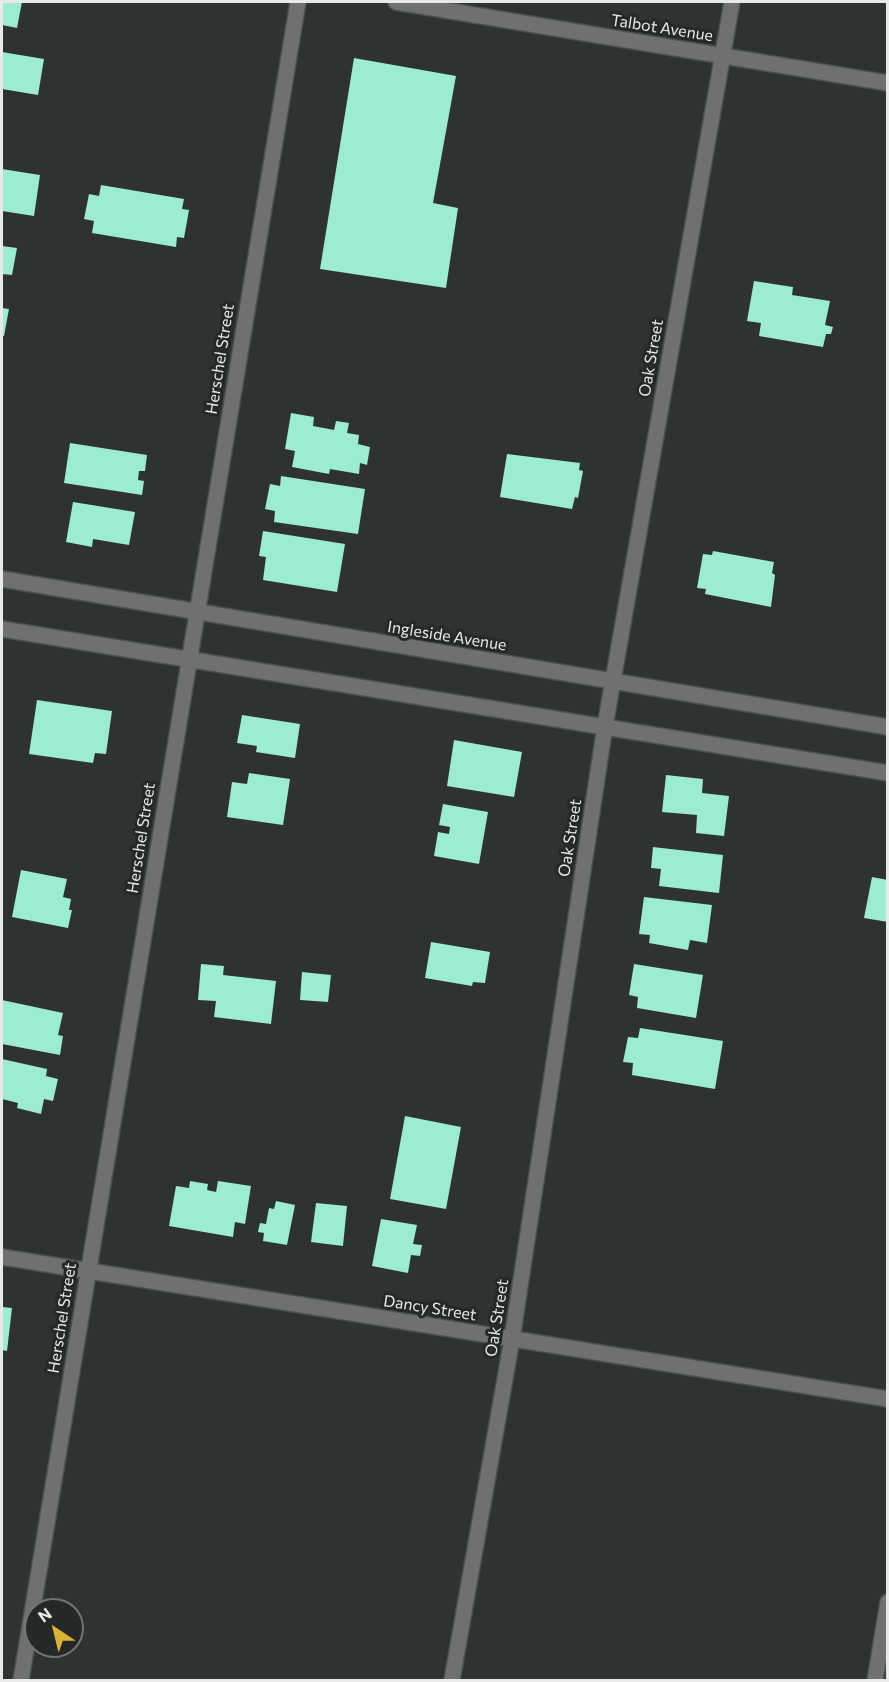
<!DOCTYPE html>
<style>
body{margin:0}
#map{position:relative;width:889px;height:1682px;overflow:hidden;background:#2f3232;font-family:Commissioner,sans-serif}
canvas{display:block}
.frame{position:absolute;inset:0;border:3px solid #e8e9e9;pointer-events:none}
.north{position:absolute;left:24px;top:1598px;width:60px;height:60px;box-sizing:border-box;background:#252828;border:2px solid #737575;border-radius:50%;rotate:325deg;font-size:16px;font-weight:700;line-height:24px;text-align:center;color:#e8e9e9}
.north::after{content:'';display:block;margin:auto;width:21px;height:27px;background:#dcb233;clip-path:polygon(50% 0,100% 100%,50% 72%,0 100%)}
</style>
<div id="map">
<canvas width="889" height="1682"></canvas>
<div class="frame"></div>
<div class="north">N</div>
</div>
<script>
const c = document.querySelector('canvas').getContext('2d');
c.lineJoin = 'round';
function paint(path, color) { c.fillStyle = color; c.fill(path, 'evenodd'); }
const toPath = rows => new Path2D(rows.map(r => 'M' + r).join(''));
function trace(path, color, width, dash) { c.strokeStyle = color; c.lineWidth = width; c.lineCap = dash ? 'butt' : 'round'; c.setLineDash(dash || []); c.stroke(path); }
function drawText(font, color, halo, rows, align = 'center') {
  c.font = font + ' Commissioner,sans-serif'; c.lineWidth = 6; c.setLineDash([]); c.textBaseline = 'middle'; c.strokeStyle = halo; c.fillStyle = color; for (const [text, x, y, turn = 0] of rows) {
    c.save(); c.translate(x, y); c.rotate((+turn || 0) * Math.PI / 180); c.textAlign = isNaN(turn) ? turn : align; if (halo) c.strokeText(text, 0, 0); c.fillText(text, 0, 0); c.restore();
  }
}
const building = toPath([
 [2,2,22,2,17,28,2,25],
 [2,52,44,59,38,95,2,89],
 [354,58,456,76,433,203,458,208,446,288,320,269],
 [2,169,40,175,34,216,2,211],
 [101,185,184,199,182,209,189,210,184,238,177,237,176,247,92,233,94,221,84,219,89,194,99,196],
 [2,246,17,248,12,275,2,274],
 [754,281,793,287,792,295,830,301,825,325,833,327,831,334,826,334,823,347,759,336,761,323,747,321],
 [2,308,9,309,4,336,2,336],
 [291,413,314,417,313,426,334,430,336,421,349,423,347,433,359,435,358,444,370,447,367,465,360,463,359,474,330,469,329,474,292,467,295,451,285,449],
 [70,443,147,455,145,471,139,471,138,480,144,481,142,495,64,483],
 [507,454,580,463,579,470,583,471,578,498,575,497,572,509,500,497],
 [281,476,365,489,358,534,274,522,275,511,265,509,270,484,280,486],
 [73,502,135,512,129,545,93,539,92,547,66,542],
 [263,531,345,544,337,592,263,580,266,557,259,556],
 [713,551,774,562,772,573,775,575,771,607,705,594,706,589,697,588,703,554,712,555],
 [37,700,112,711,106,754,95,753,93,763,29,754],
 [242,715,300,724,295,758,256,752,257,746,237,743],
 [454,740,522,752,514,797,447,786],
 [249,773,290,779,283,825,227,817,232,782,247,784],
 [666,775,703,779,702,793,729,796,724,836,696,833,697,815,662,812],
 [443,804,488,812,479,864,434,856,438,832,449,834,450,827,439,825],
 [653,847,723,855,719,893,659,886,661,869,651,868],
 [21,870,67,879,63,897,71,899,69,910,72,910,68,928,12,917],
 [872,877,888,880,888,922,864,918],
 [644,897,712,905,707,943,690,940,688,950,649,943,650,935,639,934],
 [431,942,490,952,485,983,473,982,472,986,425,978],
 [201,964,224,966,223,975,276,981,271,1024,214,1017,216,1001,198,1000],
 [634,964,703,975,696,1018,637,1008,638,997,629,995],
 [302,972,331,975,328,1002,300,1000],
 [2,1000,63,1013,58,1035,63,1036,60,1055,2,1044],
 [640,1028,723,1041,715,1089,632,1075,633,1063,623,1062,628,1037,638,1038],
 [2,1059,47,1069,46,1076,58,1079,53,1101,44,1099,41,1114,17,1108,18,1103,2,1099],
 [405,1116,461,1127,446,1209,390,1199],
 [190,1181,208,1184,207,1190,216,1192,218,1181,251,1186,245,1224,235,1222,233,1237,169,1226,176,1186,189,1188],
 [276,1201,295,1205,287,1245,263,1241,264,1233,258,1232,260,1223,266,1224,269,1208,274,1209],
 [316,1203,347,1206,343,1246,311,1242],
 [381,1219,417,1225,413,1244,422,1245,420,1256,411,1255,408,1273,372,1266],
 [2,1307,12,1308,7,1351,2,1350]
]);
const minor = toPath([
 [396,2,888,83],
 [2,579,888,727],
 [2,629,888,773],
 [2,1257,888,1399],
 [21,1680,298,2],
 [452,1680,512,1339,605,726,732,2],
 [875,1680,888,1602]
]);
const streetNames = [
 ["Talbot Avenue",662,28,9],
 ["Oak Street",651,358,-80],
 ["Herschel Street",220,359,-81],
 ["Ingleside Avenue",447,636,9],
 ["Herschel Street",141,838,-81],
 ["Oak Street",570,838,-81],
 ["Dancy Street",430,1308,9],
 ["Herschel Street",62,1318,-81],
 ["Oak Street",497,1318,-81]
];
paint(building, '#9becd2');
trace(minor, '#4d4f4f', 18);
trace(minor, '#6f7171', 15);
drawText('16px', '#e8e9e9', '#252828', streetNames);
</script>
